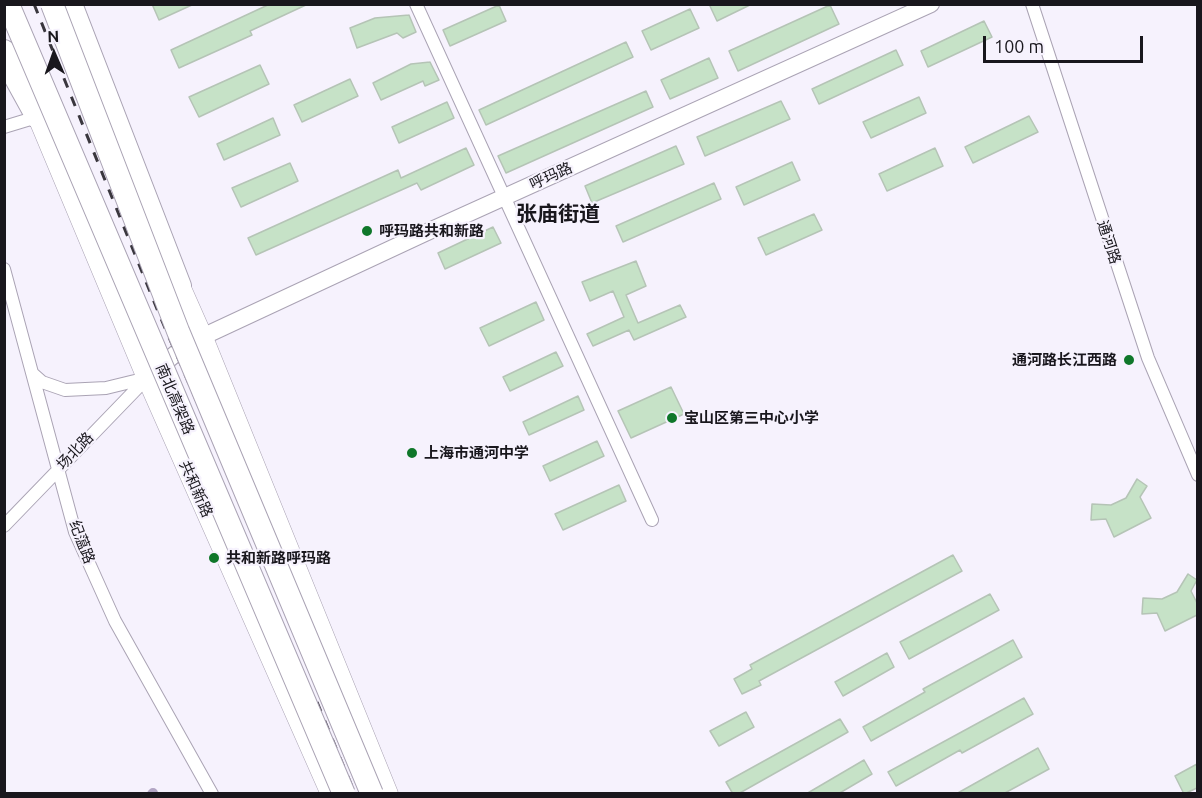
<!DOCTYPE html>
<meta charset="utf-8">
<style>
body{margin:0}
#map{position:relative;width:1202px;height:798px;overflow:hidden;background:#f6f2fd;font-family:Ubuntu,sans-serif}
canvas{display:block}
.frame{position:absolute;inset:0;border:6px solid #19171d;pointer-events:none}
.north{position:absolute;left:24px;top:24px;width:60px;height:60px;-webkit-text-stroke:4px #f6f2fd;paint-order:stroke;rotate:358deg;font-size:16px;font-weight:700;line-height:24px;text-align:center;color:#19171d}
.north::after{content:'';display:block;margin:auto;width:21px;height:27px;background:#19171d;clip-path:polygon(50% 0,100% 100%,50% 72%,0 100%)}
.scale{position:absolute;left:983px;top:36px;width:160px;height:27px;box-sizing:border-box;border:3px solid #19171d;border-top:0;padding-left:8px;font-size:18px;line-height:21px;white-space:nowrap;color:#19171d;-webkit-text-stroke:4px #f6f2fd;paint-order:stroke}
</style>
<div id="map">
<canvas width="1202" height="798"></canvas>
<div class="frame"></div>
<div class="north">N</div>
<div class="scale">100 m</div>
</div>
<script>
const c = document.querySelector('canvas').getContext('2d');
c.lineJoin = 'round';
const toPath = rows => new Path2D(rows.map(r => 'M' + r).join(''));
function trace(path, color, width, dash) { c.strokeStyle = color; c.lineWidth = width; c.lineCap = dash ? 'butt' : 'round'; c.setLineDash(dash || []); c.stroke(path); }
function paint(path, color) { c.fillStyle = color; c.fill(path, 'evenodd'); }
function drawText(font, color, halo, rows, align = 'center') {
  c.font = font + ' Ubuntu,"Noto Sans SC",sans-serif'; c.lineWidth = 4.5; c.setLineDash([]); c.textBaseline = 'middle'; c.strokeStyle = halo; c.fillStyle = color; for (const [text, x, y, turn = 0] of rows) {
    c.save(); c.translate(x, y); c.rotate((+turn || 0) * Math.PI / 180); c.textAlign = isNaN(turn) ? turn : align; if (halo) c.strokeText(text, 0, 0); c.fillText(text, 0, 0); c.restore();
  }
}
const canal = toPath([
 [152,794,153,793]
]);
const building = toPath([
 [152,4,194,4,159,20,152,4],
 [270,4,308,4,250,31,252,35,179,68,171,50,270,4],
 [709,4,752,4,717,21,709,4],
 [499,5,506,21,450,46,443,30,499,5],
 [830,5,839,24,738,71,729,51,830,5],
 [690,9,699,28,651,50,642,31,690,9],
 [409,15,416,32,403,38,397,33,357,48,350,28,375,18,409,15],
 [984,21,992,37,928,67,921,51,984,21],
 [626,42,633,57,486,125,479,110,626,42],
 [896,50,903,65,819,104,812,89,896,50],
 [709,58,718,78,670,99,661,80,709,58],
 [430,62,439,80,425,86,423,81,381,100,373,83,411,64,430,62],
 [260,65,269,84,199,117,189,97,260,65],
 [350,79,358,96,302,122,294,105,350,79],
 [646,91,653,107,506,173,498,156,646,91],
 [919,97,926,113,871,138,863,122,919,97],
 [781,101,790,119,705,156,697,137,781,101],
 [447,102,454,118,399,143,392,127,447,102],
 [1029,116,1038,132,973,163,965,147,1029,116],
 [273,118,280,135,224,160,217,144,273,118],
 [676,146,684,164,592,203,585,186,676,146],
 [466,148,474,165,421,190,417,183,256,255,248,238,398,170,401,178,466,148],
 [935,148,943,166,887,191,879,174,935,148],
 [792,162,800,180,744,205,736,187,792,162],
 [290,163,298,181,241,207,232,188,290,163],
 [714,183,721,199,623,242,616,226,714,183],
 [814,214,822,230,766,255,758,238,814,214],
 [493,227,501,243,445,269,438,253,493,227],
 [636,261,646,286,626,295,638,323,680,305,686,317,634,340,629,330,593,346,587,334,624,317,613,291,590,301,582,282,636,261],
 [536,302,544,320,489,346,480,328,536,302],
 [556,352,563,366,510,391,503,377,556,352],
 [671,387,684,414,631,438,618,411,671,387],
 [578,396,584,410,529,435,523,422,578,396],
 [597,441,604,456,550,481,543,466,597,441],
 [1137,479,1147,486,1140,497,1151,518,1114,537,1106,519,1091,520,1092,504,1111,505,1126,498,1137,479],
 [619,485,626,501,563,530,555,514,619,485],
 [953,555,962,571,759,681,761,685,742,694,734,679,752,669,750,665,953,555],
 [1188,574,1197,580,1191,591,1197,603,1197,615,1165,631,1157,613,1142,614,1143,598,1162,599,1177,592,1188,574],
 [990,594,999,610,909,659,900,642,990,594],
 [1013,640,1022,657,871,741,863,727,925,692,923,689,1013,640],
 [887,653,894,667,843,696,835,682,887,653],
 [1024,698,1033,714,962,753,960,750,896,786,888,772,1024,698],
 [746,712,754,727,719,746,710,731,746,712],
 [840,719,848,732,738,794,733,794,726,782,840,719],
 [1038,748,1049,769,1003,794,956,794,1038,748],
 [864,760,872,774,838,794,806,794,864,760],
 [1197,764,1197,788,1184,794,1175,776,1197,764]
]);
const street = toPath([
 [416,4,652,520],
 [1032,4,1148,358,1198,475],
 [4,127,37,117],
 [4,269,75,532,115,621,212,794],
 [33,374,42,382,65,390,106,388,147,378],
 [4,526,147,378]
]);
const secondary = toPath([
 [155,371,187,344,425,233,931,4]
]);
const primary = toPath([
 [32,103,147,378,331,794],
 [168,276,180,286,203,338,388,794]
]);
const highway = toPath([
 [71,4,180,286],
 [4,51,15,77,37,117]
]);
const rail = toPath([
 [34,4,159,314,366,794],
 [317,702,355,794]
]);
const highwayBridge = toPath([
 [8,4,344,794],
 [52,4,178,331,372,794]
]);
const markers = [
 [367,231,6,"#0f772a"],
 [1129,360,6,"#0f772a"],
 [672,418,6,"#0f772a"],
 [412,453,6,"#0f772a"],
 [214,558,6,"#0f772a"]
];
const streetNames = [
 ["呼玛路",551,176,-24],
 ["通河路",1109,242,72],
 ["南北高架路",175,399,67],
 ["场北路",75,451,-46],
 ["共和新路",196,489,66],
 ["纪蕰路",82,542,69]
];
const poiNames = [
 ["呼玛路共和新路",379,231],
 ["通河路长江西路",1117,360,"right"],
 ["宝山区第三中心小学",684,418],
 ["上海市通河中学",424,453],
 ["共和新路呼玛路",226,558]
];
const districtNames = [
 ["张庙街道",558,214]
];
trace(canal, '#b2a5c4', 10);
paint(building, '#c6e2c7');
trace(building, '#b5c4b6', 1.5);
trace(street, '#aaa3b4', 14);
trace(secondary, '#aaa3b4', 18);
trace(primary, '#aaa3b4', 21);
trace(highway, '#aaa3b4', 24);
trace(street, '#fff', 12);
trace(secondary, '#fff', 16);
trace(primary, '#fff', 20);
trace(highway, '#fff', 22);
trace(rail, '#3a373e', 3, [10, 10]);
trace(highwayBridge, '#aaa3b4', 24, []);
trace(highwayBridge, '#fff', 22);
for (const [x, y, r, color] of markers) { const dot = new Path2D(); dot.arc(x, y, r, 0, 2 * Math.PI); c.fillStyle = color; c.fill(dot); trace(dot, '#f6f2fd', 2); }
drawText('15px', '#19171d', '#f6f2fd', streetNames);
drawText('bold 15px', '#19171d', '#f6f2fd', poiNames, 'left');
drawText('bold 21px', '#19171d', '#f6f2fd', districtNames);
</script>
